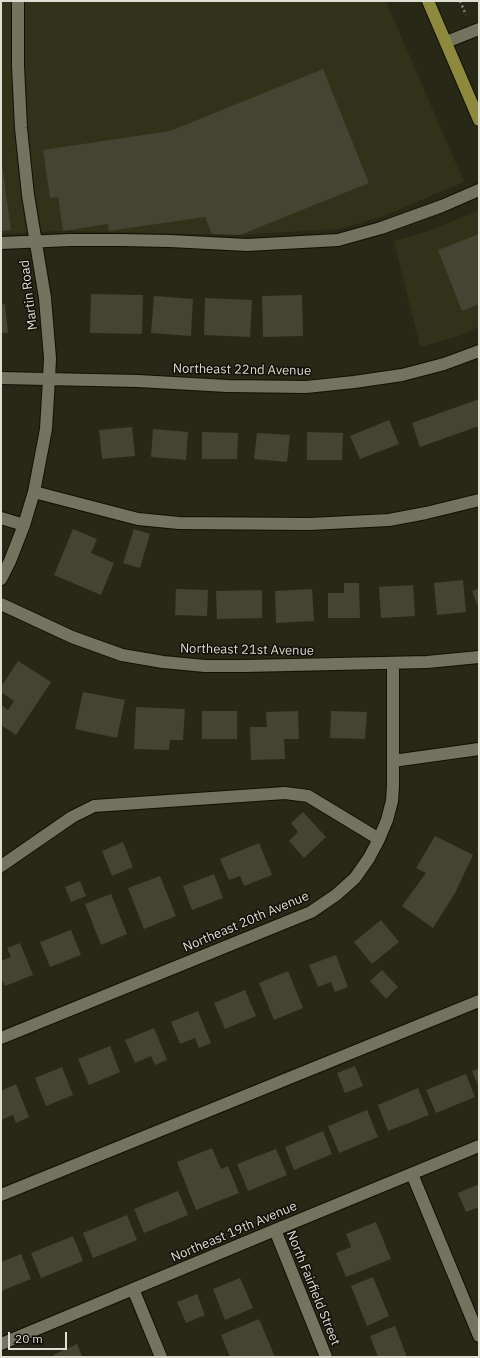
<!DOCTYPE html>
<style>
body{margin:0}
#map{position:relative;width:480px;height:1358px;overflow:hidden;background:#282817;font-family:"IBM Plex Sans",sans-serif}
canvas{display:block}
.frame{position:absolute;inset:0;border:2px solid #deded3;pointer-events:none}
.scale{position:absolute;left:8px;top:1332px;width:59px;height:18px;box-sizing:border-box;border:2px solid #deded3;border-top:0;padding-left:5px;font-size:12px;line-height:14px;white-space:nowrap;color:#deded3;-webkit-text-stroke:3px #101009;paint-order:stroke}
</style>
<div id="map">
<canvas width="480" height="1358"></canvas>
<div class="frame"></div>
<div class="scale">20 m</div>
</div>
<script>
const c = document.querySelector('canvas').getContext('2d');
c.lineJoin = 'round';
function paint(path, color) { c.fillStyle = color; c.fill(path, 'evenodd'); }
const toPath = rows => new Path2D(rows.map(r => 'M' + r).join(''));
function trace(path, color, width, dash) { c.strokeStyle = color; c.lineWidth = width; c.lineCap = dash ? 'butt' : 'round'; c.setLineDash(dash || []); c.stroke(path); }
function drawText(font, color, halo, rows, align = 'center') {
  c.font = font + ' "IBM Plex Sans",sans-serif'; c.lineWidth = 3; c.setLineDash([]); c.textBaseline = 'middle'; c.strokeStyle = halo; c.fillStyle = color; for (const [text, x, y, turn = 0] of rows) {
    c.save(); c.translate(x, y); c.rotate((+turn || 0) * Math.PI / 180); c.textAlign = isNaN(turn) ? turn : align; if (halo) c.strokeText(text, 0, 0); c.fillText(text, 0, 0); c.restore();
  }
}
const built = toPath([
 [1,1,386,1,464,182,384,216,339,229,240,235,63,231,1,234],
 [479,210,479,327,455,337,420,347,394,241,429,231]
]);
const building = toPath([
 [323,69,369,183,240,235,212,234,205,217,109,231,108,224,63,231,58,197,50,198,43,150,170,131],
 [1,163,2,163,11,230,1,231],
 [479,234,479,304,462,311,438,250],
 [91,294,143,295,142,334,90,333],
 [302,295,303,336,263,337,262,296],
 [154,296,193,299,191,336,151,333],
 [205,298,252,300,250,337,204,335],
 [5,304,8,333,1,333,1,305],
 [479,399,479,426,420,447,412,423],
 [389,420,399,444,360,459,350,436],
 [132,427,135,456,102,459,99,430],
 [153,429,188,432,186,460,151,457],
 [202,432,238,433,237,459,202,459],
 [307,432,343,433,342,460,307,460],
 [257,433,290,435,287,462,254,459],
 [73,529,97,539,91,553,114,563,101,595,54,575],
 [134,529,150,534,140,568,123,563],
 [463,580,466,612,437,615,434,583],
 [344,583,359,583,360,618,328,618,328,593,344,593],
 [413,585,415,616,381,618,379,587],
 [479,588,479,609,472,591],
 [176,589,208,590,207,616,175,615],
 [312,589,314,621,276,623,275,591],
 [262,590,262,618,217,619,216,591],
 [18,661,51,682,16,735,1,725,1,705,8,710,14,701,1,692,1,687],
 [83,692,125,700,117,738,75,729],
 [136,707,185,709,183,740,170,740,169,750,134,749],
 [202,711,237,711,237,739,202,739],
 [298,711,299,739,284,739,285,759,251,760,250,727,267,727,266,712],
 [331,711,367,712,365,739,330,738],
 [303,812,326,837,304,858,289,841,298,832,291,823],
 [435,836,473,855,455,893,433,928,402,906,426,873,416,868],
 [123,842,133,867,112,876,102,851],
 [259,843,272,875,244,886,240,876,229,880,220,859],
 [214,874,223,898,192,910,183,886],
 [160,876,176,916,144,929,128,888],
 [80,881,86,896,71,902,65,887],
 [111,894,127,934,101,945,85,904],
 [381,920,399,942,372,964,354,942],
 [71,930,81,955,50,967,40,942],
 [20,943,33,975,5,986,1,978,1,961,11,957,7,948],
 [336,955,348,987,335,992,331,982,318,987,309,965],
 [382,970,398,987,386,999,370,981],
 [288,971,303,1008,274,1020,259,983],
 [245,990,256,1016,225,1029,214,1003],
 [198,1011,211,1043,199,1048,195,1038,180,1044,171,1022],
 [154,1028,167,1060,155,1065,151,1056,135,1063,125,1040],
 [110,1046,120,1072,89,1085,78,1059],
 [355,1066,363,1086,345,1093,337,1073],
 [62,1067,73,1095,46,1106,35,1078],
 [479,1068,479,1088,472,1071],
 [466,1074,475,1097,436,1113,426,1090],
 [16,1084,29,1117,16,1123,13,1115,1,1120,1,1091],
 [418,1088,429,1115,388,1131,378,1105],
 [367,1110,378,1137,339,1153,328,1126],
 [323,1131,332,1154,294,1170,285,1147],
 [212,1148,221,1169,228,1166,239,1193,196,1210,177,1162],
 [276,1149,287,1175,248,1191,237,1164],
 [479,1184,479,1207,466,1212,458,1193],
 [178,1191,188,1215,144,1233,134,1209],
 [127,1215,137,1240,93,1258,83,1233],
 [376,1222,391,1259,346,1277,336,1253,351,1247,346,1234],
 [73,1236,83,1261,41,1278,31,1253],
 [21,1254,31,1279,1,1291,1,1262],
 [373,1277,389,1316,367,1326,351,1286],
 [240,1278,253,1308,225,1320,213,1289],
 [197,1294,205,1315,186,1323,177,1302],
 [259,1319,275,1357,230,1357,221,1335],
 [395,1326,407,1357,378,1357,370,1336],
 [77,1344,82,1357,54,1357,53,1355]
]);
const path = toPath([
 [460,1,466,15]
]);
const minor = toPath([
 [446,42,479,29],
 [1,243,70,240,121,240,170,241,247,245,338,240,381,228,442,206,479,190],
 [1,378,138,381,227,386,306,387,354,382,402,375,444,364,479,351],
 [34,492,138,519,179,523,310,524,389,520,426,513,479,500],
 [1,518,24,525],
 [1,579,10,561,24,525,34,492,46,429,49,379,50,358,45,298,28,195,21,128,18,66,18,1],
 [1,604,72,637,122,655,163,662,205,666,245,666,427,662,479,657],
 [393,761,479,749],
 [1,866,72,817,94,806,285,793,308,796,379,839],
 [1,1038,311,912,336,895,355,878,369,858,379,839,387,820,392,801,393,786,393,663],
 [412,1174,479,1336],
 [1,1195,479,1001],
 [275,1230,326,1357],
 [133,1289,161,1357],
 [1,1344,275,1230,479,1146]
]);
const major = toPath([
 [428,1,479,120]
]);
const streetNames = [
 ["Martin Road",29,295,-97],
 ["Northeast 22nd Avenue",242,370,1],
 ["Northeast 21st Avenue",247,650,1],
 ["Northeast 20th Avenue",246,922,-23],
 ["Northeast 19th Avenue",234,1232,-23],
 ["North Fairfield Street",313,1288,68]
];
paint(built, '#323119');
paint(building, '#444432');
trace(minor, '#111003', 14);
trace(major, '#111003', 14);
trace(path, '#89897b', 2.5, [2, 3]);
trace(minor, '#747360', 12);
trace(major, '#8d893d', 12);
drawText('13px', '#deded3', '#101009', streetNames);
</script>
